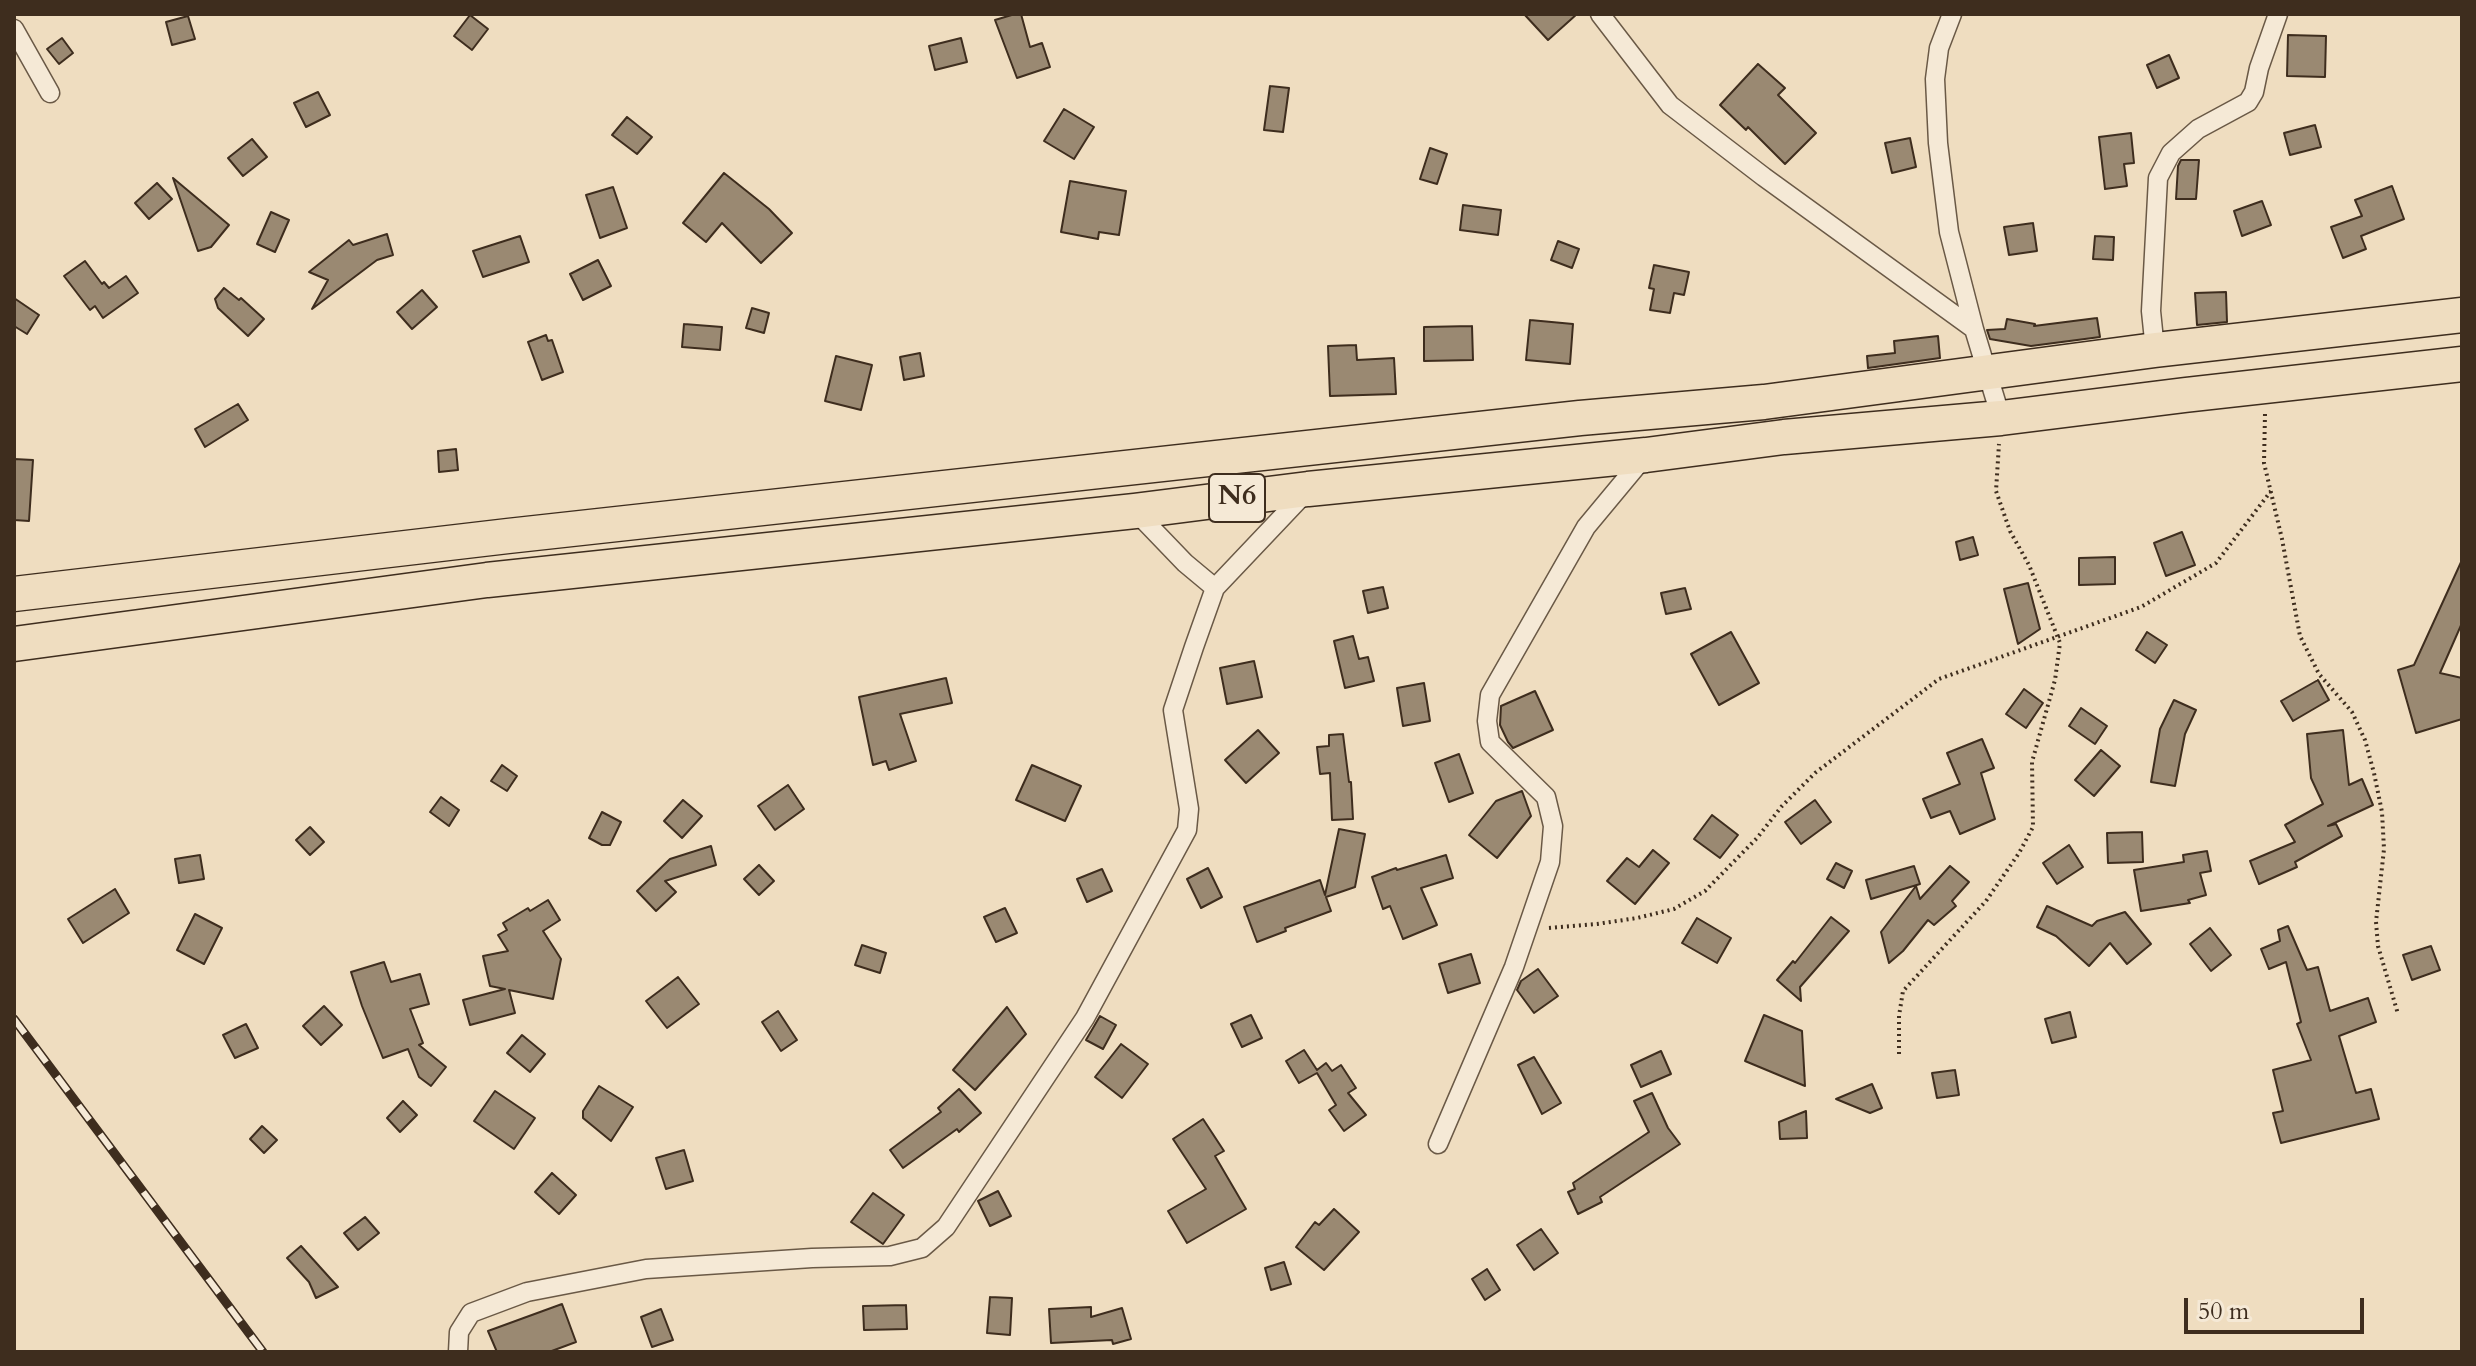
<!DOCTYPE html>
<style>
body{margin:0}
#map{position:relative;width:2476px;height:1366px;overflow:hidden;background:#efddc0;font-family:Cardo,serif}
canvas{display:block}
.frame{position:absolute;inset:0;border:16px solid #3e2d1e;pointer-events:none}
.scale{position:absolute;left:2184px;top:1298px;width:180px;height:36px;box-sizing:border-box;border:4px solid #3e2d1e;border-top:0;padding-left:10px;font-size:24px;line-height:28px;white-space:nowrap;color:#3e2d1e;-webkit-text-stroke:6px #f5e9d6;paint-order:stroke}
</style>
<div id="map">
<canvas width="2476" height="1366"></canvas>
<div class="frame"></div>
<div class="scale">50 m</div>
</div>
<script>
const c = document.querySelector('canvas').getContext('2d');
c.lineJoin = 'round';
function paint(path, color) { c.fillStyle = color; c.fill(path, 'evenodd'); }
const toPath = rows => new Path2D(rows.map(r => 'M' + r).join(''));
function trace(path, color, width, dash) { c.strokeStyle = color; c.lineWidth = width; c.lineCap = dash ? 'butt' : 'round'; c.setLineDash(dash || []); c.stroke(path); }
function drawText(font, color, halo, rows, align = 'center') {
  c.font = font + ' Cardo,serif'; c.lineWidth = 6; c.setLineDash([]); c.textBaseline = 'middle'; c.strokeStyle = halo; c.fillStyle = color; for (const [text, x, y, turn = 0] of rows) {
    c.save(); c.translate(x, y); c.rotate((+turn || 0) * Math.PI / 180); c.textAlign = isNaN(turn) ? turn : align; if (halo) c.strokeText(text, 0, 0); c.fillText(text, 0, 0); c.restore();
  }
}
const building = toPath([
 [1015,14,1021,14,1030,47,1042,43,1050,67,1017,78,995,20,1015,14],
 [1524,14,1577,14,1548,40,1524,14],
 [470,15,488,29,472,50,454,36,470,15],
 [188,16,195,39,172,45,166,22,188,16],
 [2288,35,2326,36,2325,77,2287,76,2288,35],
 [62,38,73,53,59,64,47,49,62,38],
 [961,38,967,62,935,70,929,46,961,38],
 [2169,55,2179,78,2157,88,2147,65,2169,55],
 [1758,64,1785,88,1778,95,1816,133,1785,164,1748,127,1746,130,1720,105,1758,64],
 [1270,86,1289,88,1283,132,1264,130,1270,86],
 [318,92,330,115,306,127,294,103,318,92],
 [1064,109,1094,127,1074,159,1044,141,1064,109],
 [627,117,652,137,637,154,612,135,627,117],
 [2315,125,2321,147,2290,155,2284,133,2315,125],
 [2131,133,2134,163,2124,164,2127,186,2105,189,2099,137,2131,133],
 [1910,138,1916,167,1892,173,1885,143,1910,138],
 [252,139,267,157,243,176,228,158,252,139],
 [1430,148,1447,154,1437,184,1420,179,1430,148],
 [2181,160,2199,160,2196,199,2176,199,2178,166,2181,160],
 [724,173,769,209,792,233,761,263,722,223,706,242,683,223,724,173],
 [173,178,229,225,211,247,198,251,173,178],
 [1070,181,1126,191,1119,235,1099,232,1098,239,1061,232,1070,181],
 [157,183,172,199,149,219,135,203,157,183],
 [2392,186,2404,219,2361,236,2366,249,2343,258,2331,227,2362,216,2355,200,2392,186],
 [613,187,627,228,600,238,586,195,613,187],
 [2262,201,2271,225,2242,236,2234,211,2262,201],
 [1463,205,1501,210,1498,235,1460,230,1463,205],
 [271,212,289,220,275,252,257,244,271,212],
 [2033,223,2037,251,2009,255,2004,227,2033,223],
 [387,234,393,255,377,260,312,309,328,280,309,272,349,240,353,245,387,234],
 [520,236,529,262,483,277,473,251,520,236],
 [2095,236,2114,237,2113,260,2093,259,2095,236],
 [1558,241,1579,249,1572,268,1551,260,1558,241],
 [598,260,611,286,583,300,570,274,598,260],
 [85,261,102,284,104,282,109,288,126,276,138,293,103,318,95,306,90,310,64,276,85,261],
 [1654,265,1689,272,1684,295,1674,293,1670,313,1650,310,1654,289,1649,288,1654,265],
 [224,288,239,300,241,298,264,319,248,336,218,308,215,299,224,288],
 [422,290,437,307,412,329,397,312,422,290],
 [2226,292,2227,322,2197,325,2195,293,2226,292],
 [14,298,39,315,27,334,14,326,14,298],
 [752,308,769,313,764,333,746,328,752,308],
 [2097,318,2100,337,2031,346,1990,339,1987,330,2005,329,2007,319,2035,324,2034,326,2097,318],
 [1530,320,1573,324,1570,364,1526,360,1530,320],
 [684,324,722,327,720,350,682,347,684,324],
 [1472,326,1473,360,1424,361,1424,327,1472,326],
 [546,335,548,341,552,340,563,372,542,380,528,342,546,335],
 [1938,336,1940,358,1868,368,1867,356,1895,353,1894,341,1938,336],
 [1356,345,1357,360,1394,358,1396,394,1330,396,1328,346,1356,345],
 [920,353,924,376,904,380,900,357,920,353],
 [836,356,872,365,861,410,825,401,836,356],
 [238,404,248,420,205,447,195,429,238,404],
 [456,449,458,470,439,472,438,451,456,449],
 [14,459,33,460,29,521,14,520,14,459],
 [2182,532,2195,565,2166,576,2154,543,2182,532],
 [1973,537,1978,555,1960,560,1956,542,1973,537],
 [2115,557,2115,584,2079,585,2079,558,2115,557],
 [2462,560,2462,623,2440,673,2462,678,2462,719,2416,733,2398,670,2414,665,2462,560],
 [2028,583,2040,629,2018,644,2004,589,2028,583],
 [1383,587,1388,608,1368,613,1363,591,1383,587],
 [1685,588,1691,609,1666,614,1661,593,1685,588],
 [1731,632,1759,683,1719,705,1691,654,1731,632],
 [2147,632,2167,645,2155,663,2136,650,2147,632],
 [1353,636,1359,659,1368,657,1374,681,1345,688,1334,641,1353,636],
 [1254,661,1262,697,1227,704,1220,668,1254,661],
 [946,678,952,703,900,714,916,761,889,770,886,761,873,765,859,697,946,678],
 [2318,680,2329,700,2293,721,2281,701,2318,680],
 [1424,683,1430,721,1403,726,1397,688,1424,683],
 [2024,689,2043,703,2026,728,2006,714,2024,689],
 [1535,691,1553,730,1513,748,1508,742,1500,725,1501,706,1535,691],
 [2174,700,2196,710,2185,734,2175,786,2151,782,2160,729,2174,700],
 [2081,708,2107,726,2095,744,2069,726,2081,708],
 [1258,730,1279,753,1246,783,1225,760,1258,730],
 [2343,730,2349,785,2362,779,2373,805,2328,826,2336,824,2342,836,2295,862,2297,867,2259,884,2250,861,2295,842,2285,825,2323,804,2311,778,2307,734,2343,730],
 [1343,734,1349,782,1351,782,1353,819,1332,820,1330,773,1320,774,1317,747,1329,746,1329,735,1343,734],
 [1982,739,1994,768,1981,773,1995,819,1960,834,1950,811,1931,818,1923,799,1960,784,1947,753,1982,739],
 [2101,750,2120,766,2094,796,2075,780,2101,750],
 [1459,754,1473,793,1449,802,1435,763,1459,754],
 [502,765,517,776,507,791,491,781,502,765],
 [1032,765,1081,786,1065,821,1016,800,1032,765],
 [788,785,804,809,775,830,758,806,788,785],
 [1522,791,1531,816,1497,858,1469,835,1496,801,1522,791],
 [441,797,459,810,449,826,430,812,441,797],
 [683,800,702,816,682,838,664,821,683,800],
 [1815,800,1831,822,1801,844,1785,822,1815,800],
 [602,812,621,822,610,845,602,845,589,838,602,812],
 [1712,815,1738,835,1720,858,1694,839,1712,815],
 [310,827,324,842,310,855,296,840,310,827],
 [1339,829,1365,834,1355,887,1326,897,1331,911,1285,928,1286,931,1257,942,1244,907,1320,880,1325,895,1339,829],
 [2142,832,2143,862,2108,863,2107,833,2142,832],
 [2069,845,2083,867,2057,884,2043,863,2069,845],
 [711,846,716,865,665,881,676,892,656,911,637,891,670,859,711,846],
 [1653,850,1669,863,1635,904,1607,881,1627,858,1639,867,1653,850],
 [2207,851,2211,871,2200,873,2206,895,2188,900,2190,903,2141,911,2134,870,2184,862,2183,855,2207,851],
 [200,855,204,879,179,883,175,859,200,855],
 [1446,855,1453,878,1421,888,1437,925,1403,939,1390,906,1383,909,1372,877,1396,868,1397,870,1446,855],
 [1836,863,1852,871,1844,888,1827,879,1836,863],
 [759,865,774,881,759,895,744,879,759,865],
 [1914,866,1920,884,1871,899,1866,880,1914,866],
 [1950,866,1969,882,1952,901,1956,906,1934,925,1928,920,1903,951,1889,963,1881,932,1916,886,1920,899,1950,866],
 [1208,868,1222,897,1201,908,1187,879,1208,868],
 [1102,869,1112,891,1087,902,1077,879,1102,869],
 [115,889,129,913,83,943,68,919,115,889],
 [548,900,560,920,543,931,561,959,553,999,509,990,515,1013,470,1025,463,1000,505,989,490,986,483,956,508,951,498,935,507,930,503,923,528,908,530,911,548,900],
 [2047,906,2092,926,2097,921,2125,912,2151,944,2127,964,2110,943,2089,966,2056,936,2037,927,2047,906],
 [1005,908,1017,933,996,942,984,917,1005,908],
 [195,914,222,928,204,964,177,950,195,914],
 [1831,917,1849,931,1800,987,1801,1001,1777,980,1793,961,1795,963,1831,917],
 [1697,918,1731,938,1717,963,1682,943,1697,918],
 [2288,926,2307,970,2318,967,2330,1011,2368,998,2376,1022,2339,1036,2356,1093,2371,1089,2379,1119,2281,1143,2273,1113,2283,1111,2273,1070,2311,1060,2297,1024,2301,1022,2286,962,2269,969,2261,949,2280,941,2278,930,2288,926],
 [2210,928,2231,955,2211,971,2190,944,2210,928],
 [862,945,886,953,880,973,855,965,862,945],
 [2431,946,2440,970,2412,980,2403,955,2431,946],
 [1471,954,1480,983,1448,993,1439,964,1471,954],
 [384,962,391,982,420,974,429,1004,410,1009,423,1043,419,1045,446,1067,431,1086,419,1077,408,1049,383,1058,362,1006,351,972,384,962],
 [1538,969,1558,996,1534,1013,1517,990,1521,981,1538,969],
 [678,977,699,1004,667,1028,646,1001,678,977],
 [324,1006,342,1025,321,1045,303,1026,324,1006],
 [1007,1007,1026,1034,975,1090,953,1070,1007,1007],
 [778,1011,797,1040,781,1051,762,1022,778,1011],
 [2070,1012,2076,1037,2052,1043,2045,1019,2070,1012],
 [1251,1015,1262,1038,1242,1047,1231,1024,1251,1015],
 [1764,1015,1802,1031,1805,1086,1745,1061,1764,1015],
 [1100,1016,1116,1025,1103,1049,1086,1040,1100,1016],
 [246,1024,258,1048,235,1058,223,1035,246,1024],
 [522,1035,545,1054,530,1072,507,1053,522,1035],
 [1121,1044,1148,1064,1122,1098,1095,1077,1121,1044],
 [1304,1050,1317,1070,1326,1063,1332,1071,1341,1065,1356,1088,1348,1093,1366,1115,1344,1131,1329,1110,1336,1105,1317,1073,1299,1083,1286,1061,1304,1050],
 [1661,1051,1671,1074,1641,1087,1631,1065,1661,1051],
 [1534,1057,1561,1103,1542,1114,1518,1065,1534,1057],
 [1955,1070,1959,1095,1937,1098,1932,1073,1955,1070],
 [1872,1084,1882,1108,1870,1113,1836,1099,1872,1084],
 [599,1086,633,1107,611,1141,583,1118,583,1111,599,1086],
 [959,1089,981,1113,959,1132,957,1129,903,1168,890,1150,941,1112,938,1108,959,1089],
 [495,1091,535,1118,514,1149,474,1121,495,1091],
 [1652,1093,1668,1128,1680,1144,1600,1197,1602,1202,1578,1214,1568,1192,1575,1189,1573,1183,1649,1132,1634,1101,1652,1093],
 [403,1101,417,1115,400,1132,387,1118,403,1101],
 [1806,1111,1807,1138,1780,1139,1779,1122,1806,1111],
 [1203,1119,1224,1151,1215,1156,1246,1209,1187,1243,1168,1211,1206,1189,1173,1139,1203,1119],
 [262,1126,277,1140,264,1153,250,1139,262,1126],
 [684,1150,693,1181,666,1189,656,1158,684,1150],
 [552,1173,576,1195,559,1214,535,1192,552,1173],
 [998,1191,1011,1216,990,1226,978,1201,998,1191],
 [873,1193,904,1215,883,1244,851,1222,873,1193],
 [1334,1209,1359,1232,1324,1270,1296,1247,1315,1222,1319,1225,1334,1209],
 [365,1217,379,1233,358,1250,344,1233,365,1217],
 [1541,1229,1558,1253,1534,1270,1517,1245,1541,1229],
 [301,1246,338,1287,316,1298,309,1282,287,1258,301,1246],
 [1284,1262,1291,1284,1271,1290,1265,1268,1284,1262],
 [1487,1269,1500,1290,1485,1300,1472,1279,1487,1269],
 [990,1297,1012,1298,1010,1335,987,1333,990,1297],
 [562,1304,576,1342,549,1352,497,1352,488,1331,562,1304],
 [906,1305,907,1329,864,1330,863,1306,906,1305],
 [1091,1307,1091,1317,1122,1308,1131,1339,1113,1344,1112,1340,1051,1343,1049,1309,1091,1307],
 [661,1309,673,1340,652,1347,641,1317,661,1309]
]);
const path = toPath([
 [2265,414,2264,463,2282,539,2300,636,2319,674,2352,712,2365,740,2374,773,2382,812,2384,849,2376,922,2378,946,2398,1014],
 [1549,928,1597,924,1637,918,1674,909,1705,891,1757,838,1782,806,1815,773,1939,679,2141,607,2216,563,2271,491],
 [1899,1054,1899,1016,1903,991,1986,901,2019,853,2033,827,2032,762,2055,680,2060,643,2029,565,2010,531,1996,491,1999,444]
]);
const street = toPath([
 [1600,14,1670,105,1764,177,1974,329,2001,418],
 [1952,14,1939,48,1935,79,1938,143,1949,232,1974,329],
 [14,29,50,93],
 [2155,350,2151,311,2158,178,2171,153,2198,129,2248,102,2254,92,2259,68,2278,14],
 [1135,511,1185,563,1215,588],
 [1438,1144,1514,967,1550,862,1553,826,1546,797,1490,742,1487,721,1490,695,1586,527,1645,456],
 [458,1352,459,1332,471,1313,527,1292,646,1269,812,1258,890,1256,922,1248,946,1227,1085,1018,1187,830,1189,809,1173,710,1194,647,1215,588,1306,492]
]);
const highway = toPath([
 [14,594,508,536,1580,418,1764,402,2155,350,2462,315],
 [14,644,487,580,1135,511,1308,489,1646,455,1784,437,2001,418,2185,395,2462,364]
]);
const rail = toPath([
 [14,1019,263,1352]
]);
const shields = [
 [1237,498,56]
];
const shieldNames = [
 ["N6",1237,498]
];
paint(building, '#9a8972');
trace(building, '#3e2d1e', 2);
trace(street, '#6a5946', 21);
trace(highway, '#3e2d1e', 37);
trace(path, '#3e2d1e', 4, [2, 4]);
trace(street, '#f5e9d6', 18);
trace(highway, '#efddc0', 34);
trace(rail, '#3e2d1e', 9);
trace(rail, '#f5e9d6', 6, [18]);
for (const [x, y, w] of shields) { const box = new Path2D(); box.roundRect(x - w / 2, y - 24, w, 48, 6); c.fillStyle = '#f5e9d6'; c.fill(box); trace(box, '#3e2d1e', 2); }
drawText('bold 28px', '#3e2d1e', null, shieldNames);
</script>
